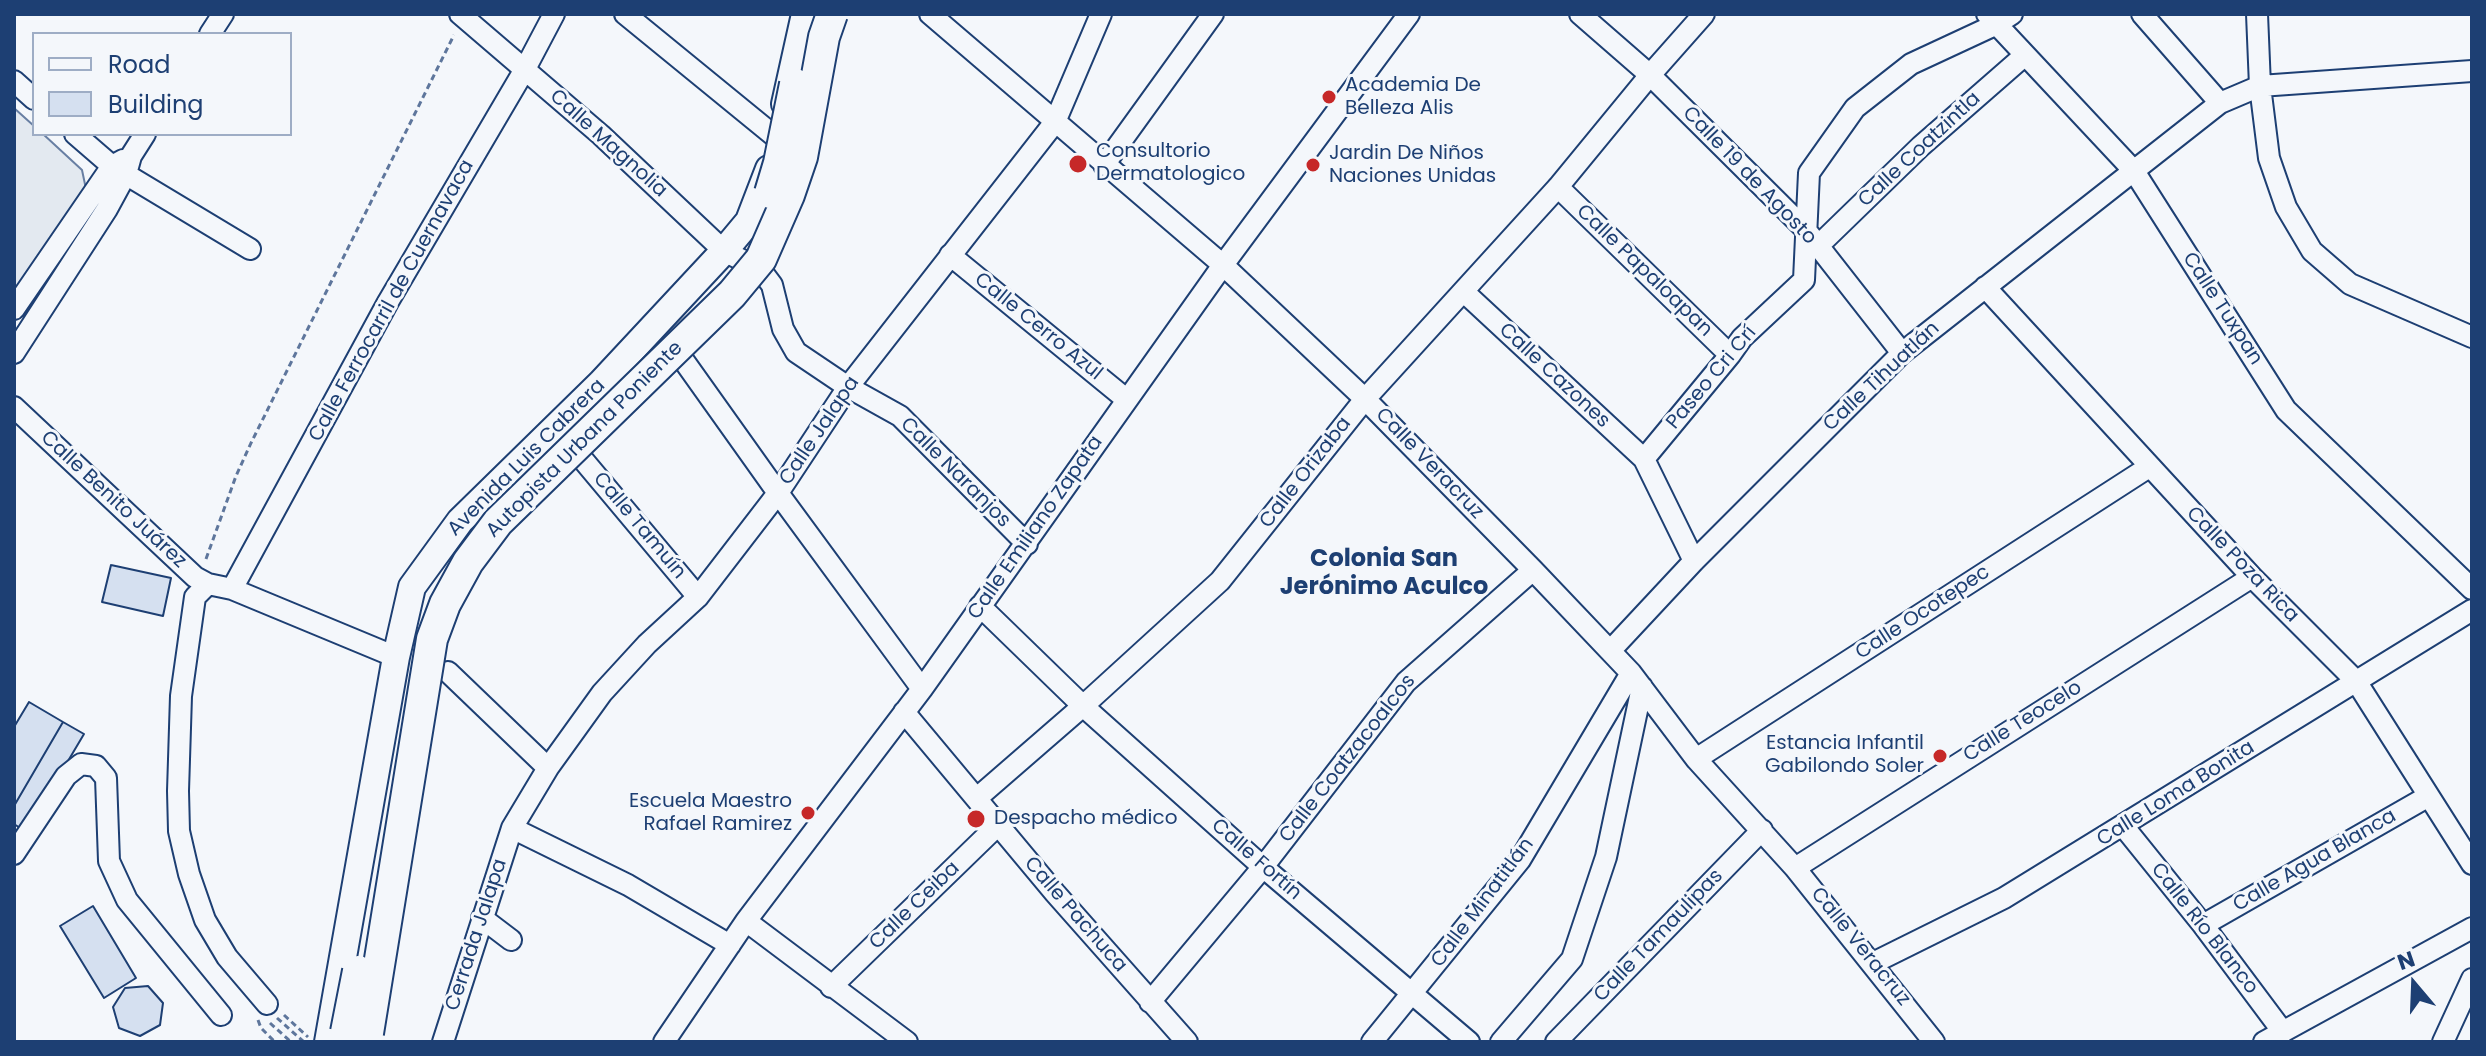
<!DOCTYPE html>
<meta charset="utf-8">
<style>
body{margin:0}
#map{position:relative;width:2486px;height:1056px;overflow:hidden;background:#f4f7fb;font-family:Poppins,sans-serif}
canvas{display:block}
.frame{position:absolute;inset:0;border:16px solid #1d3f73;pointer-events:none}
.legend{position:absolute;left:32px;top:32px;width:260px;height:104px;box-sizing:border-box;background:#f4f7fb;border:2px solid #9eadc5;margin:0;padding:10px 14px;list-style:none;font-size:24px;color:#1d3f73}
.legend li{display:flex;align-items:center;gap:16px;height:40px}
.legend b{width:40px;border:2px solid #9eadc5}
.north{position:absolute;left:2374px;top:944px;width:80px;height:80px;-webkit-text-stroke:6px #f4f7fb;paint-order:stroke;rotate:341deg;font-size:22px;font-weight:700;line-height:32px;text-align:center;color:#1d3f73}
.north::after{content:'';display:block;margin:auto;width:28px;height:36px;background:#1d3f73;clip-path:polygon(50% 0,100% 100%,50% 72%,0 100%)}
</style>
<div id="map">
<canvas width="2486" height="1056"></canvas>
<div class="frame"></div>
<ul class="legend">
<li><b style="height:10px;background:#f4f7fb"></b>Road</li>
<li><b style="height:22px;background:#d5e0f0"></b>Building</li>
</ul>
<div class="north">N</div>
</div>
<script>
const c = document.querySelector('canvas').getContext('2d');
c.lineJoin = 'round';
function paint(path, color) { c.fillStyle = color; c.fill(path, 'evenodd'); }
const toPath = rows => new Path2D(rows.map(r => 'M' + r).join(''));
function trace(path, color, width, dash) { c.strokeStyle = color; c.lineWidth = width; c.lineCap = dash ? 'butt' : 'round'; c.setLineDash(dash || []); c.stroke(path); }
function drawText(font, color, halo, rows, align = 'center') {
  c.font = font + ' Poppins,sans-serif'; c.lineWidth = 6; c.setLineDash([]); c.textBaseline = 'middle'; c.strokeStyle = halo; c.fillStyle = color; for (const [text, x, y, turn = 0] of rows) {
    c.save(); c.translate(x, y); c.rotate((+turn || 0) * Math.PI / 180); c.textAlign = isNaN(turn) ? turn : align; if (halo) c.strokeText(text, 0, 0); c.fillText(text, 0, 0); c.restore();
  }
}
const green = toPath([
 [14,108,34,126,34,134,43,134,82,170,86,189,14,299,14,108]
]);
const building = toPath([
 [111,565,171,578,163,616,102,602,111,565],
 [29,702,63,722,14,806,14,727,29,702],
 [63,722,84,734,26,832,14,824,14,806,63,722],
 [93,906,136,978,104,998,60,926,93,906],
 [148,986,163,1003,160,1025,140,1036,119,1028,113,1007,125,988,148,986]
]);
const path = toPath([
 [206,559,236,476,251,443,454,35],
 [284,1015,308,1037],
 [277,1018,304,1042],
 [258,1020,261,1028,275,1042],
 [270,1023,291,1042]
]);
const minor = toPath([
 [460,14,601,135,724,251,760,269,772,285,783,329,796,352,848,387,900,416,1027,544],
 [625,14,778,139],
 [930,14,1223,265,1365,399,1533,570,1631,673,1696,759,1795,868,1934,1042],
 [1580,14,1650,75,1805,229,1902,353],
 [1987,14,2134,171,2286,410,2472,589],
 [2142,14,2220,103],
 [2257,14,2260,86,2269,158,2286,207,2312,251,2350,284,2472,337],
 [210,34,223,14],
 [14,81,34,99],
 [75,134,112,166,250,249],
 [1104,165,1213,14],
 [1558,187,1730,355],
 [1818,246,1921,146,2024,56],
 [950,255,1126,399],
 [1985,287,2252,577,2356,681,2472,864],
 [1464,292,1644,459,1694,561],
 [14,309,112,166,123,160],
 [14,353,107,209,126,174,131,156,145,134],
 [679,354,778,493,922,689],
 [14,407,195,577,208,584,232,589,396,657],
 [579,455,698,597],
 [1644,459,1730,355,1742,338,1804,280,1809,173,1855,108,1911,64,1997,24,2012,14],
 [208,584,195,597,181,696,178,791,179,831,189,874,205,920,227,957,267,1004],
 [232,589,388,302,525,69,554,14],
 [980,606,1083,706,1263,867,1469,1042],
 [1610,651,1694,561,1902,353,2220,103,2260,86,2472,71],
 [448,672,548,768],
 [904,712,1055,893,1187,1042],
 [1696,759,2149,467],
 [977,798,1083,706,1220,581,1365,399,1558,187,1650,75,1704,14],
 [2124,827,2203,925,2283,1032],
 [512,828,628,885,730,945],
 [14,854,66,776,81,764,96,766,106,778,109,861,127,900,221,1015],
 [1795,868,2252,577],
 [482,918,511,940],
 [746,921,907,1042],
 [2203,925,2427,797],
 [1873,963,2004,898,2472,610],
 [831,987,999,824],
 [1150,1002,1263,867,1406,682,1533,570],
 [443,1042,512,828,548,768,602,693,647,644,698,597,778,493,848,387,1055,122,1101,14],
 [664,1042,746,921,922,689,1223,265,1409,14],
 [1372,1042,1520,860,1631,673],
 [1501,1042,1572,959,1606,857,1642,687],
 [1556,1042,1762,830],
 [2264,1042,2472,928],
 [2443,1042,2472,979]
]);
const major = toPath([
 [785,104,805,14],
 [328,1042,396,657,412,587,460,521,601,383,724,251,749,221,769,169]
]);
const highwayBridge = toPath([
 [770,193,779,163,795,84],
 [346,1032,358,971],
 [368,1033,432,639,445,604,468,562,498,522,732,294,761,259,789,195,802,157,824,37,832,14]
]);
const markers = [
 [1329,97,8,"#c62828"],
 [1078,164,10,"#c62828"],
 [1313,165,8,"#c62828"],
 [1940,756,8,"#c62828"],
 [808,813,8,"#c62828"],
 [976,819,10,"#c62828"]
];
const poiNames = [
 ["Academia De",1345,86],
 ["Belleza Alis",1345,109],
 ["Consultorio",1096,152],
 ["Dermatologico",1096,175],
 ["Jardin De Niños",1329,154],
 ["Naciones Unidas",1329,177],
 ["Estancia Infantil",1924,744,"right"],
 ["Gabilondo Soler",1924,767,"right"],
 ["Escuela Maestro",792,802,"right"],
 ["Rafael Ramirez",792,825,"right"],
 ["Despacho médico",994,819]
];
const streetNames = [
 ["Calle Magnolia",608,144,42],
 ["Calle Coatzintla",1920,150,-43],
 ["Calle 19 de Agosto",1749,176,46],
 ["Calle Papaloapan",1644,271,44],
 ["Calle Ferrocarril de Cuernavaca",392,301,-61],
 ["Calle Tuxpan",2222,309,57],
 ["Calle Cerro Azul",1038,327,39],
 ["Calle Cazones",1554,376,43],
 ["Calle Tihuatlán",1882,377,-43],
 ["Paseo Cri Crí",1712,378,-50],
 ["Calle Jalapa",820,431,-56],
 ["Autopista Urbana Poniente",585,440,-45],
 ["Avenida Luis Cabrera",527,458,-45],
 ["Calle Veracruz",1429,464,46],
 ["Calle Naranjos",955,473,45],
 ["Calle Orizaba",1306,473,-52],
 ["Calle Benito Juárez",113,500,43],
 ["Calle Tamuín",639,526,50],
 ["Calle Emiliano Zapata",1036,528,-55],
 ["Calle Poza Rica",2242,565,46],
 ["Calle Ocotepec",1923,613,-33],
 ["Calle Teocelo",2023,722,-32],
 ["Calle Coatzacoalcos",1348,759,-52],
 ["Calle Loma Bonita",2176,794,-32],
 ["Calle Fortín",1256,860,41],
 ["Calle Agua Blanca",2315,861,-30],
 ["Calle Minatitlán",1483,903,-53],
 ["Calle Ceiba",915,906,-44],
 ["Calle Pachuca",1075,915,49],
 ["Calle Río Blanco",2204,929,52],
 ["Cerrada Jalapa",477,935,-72],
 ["Calle Tamaulipas",1659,936,-46],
 ["Calle Veracruz",1860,947,51]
];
const quarterNames = [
 ["Colonia San",1384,560],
 ["Jerónimo Aculco",1384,588]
];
paint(green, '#e3e9f0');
trace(green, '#687fa3', 2);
paint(building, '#d5e0f0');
trace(building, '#1d3f73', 2);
trace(minor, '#1d3f73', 24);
trace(major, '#1d3f73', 30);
trace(path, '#5e769c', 3, [6, 4]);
trace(minor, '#f4f7fb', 20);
trace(major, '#f4f7fb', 26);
trace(highwayBridge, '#1d3f73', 34, []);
trace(highwayBridge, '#f4f7fb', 30);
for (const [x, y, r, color] of markers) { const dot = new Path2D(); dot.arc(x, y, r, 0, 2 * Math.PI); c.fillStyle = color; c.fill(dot); trace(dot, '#f4f7fb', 3); }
drawText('20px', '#1d3f73', '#f4f7fb', poiNames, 'left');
drawText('20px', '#1d3f73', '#f4f7fb', streetNames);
drawText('bold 24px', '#1d3f73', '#f4f7fb', quarterNames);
</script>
